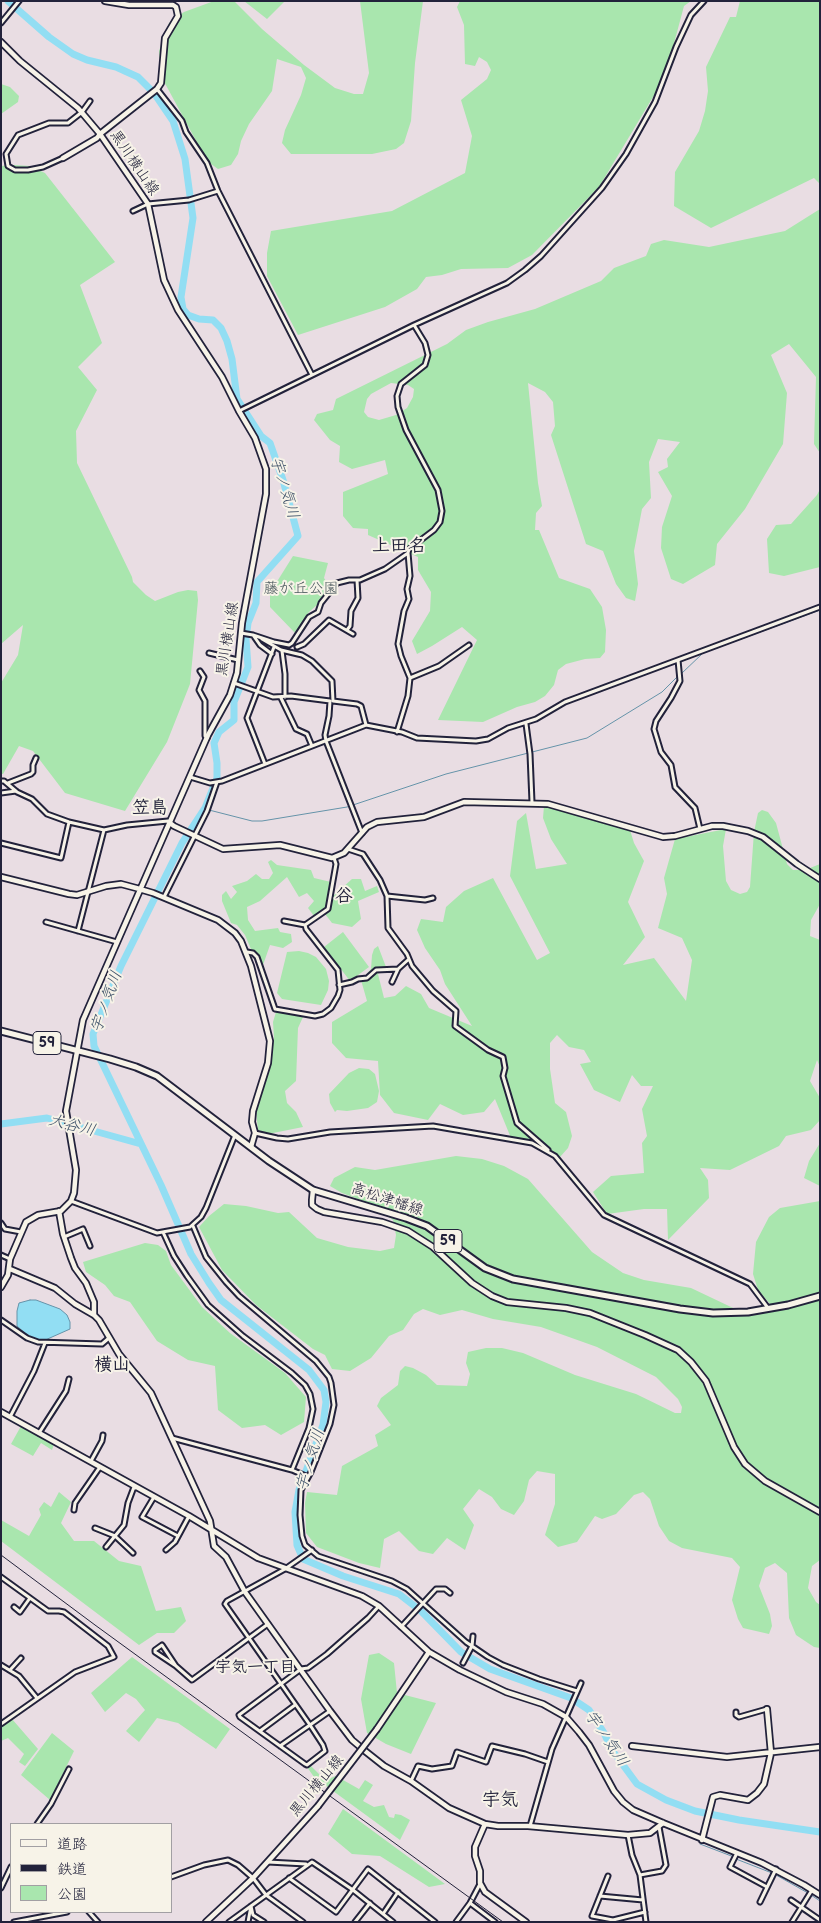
<!DOCTYPE html>
<meta charset="utf-8">
<style>
body{margin:0}
#map{position:relative;width:821px;height:1923px;overflow:hidden;background:#e9dde3;font-family:"Balsamiq Sans","Klee One",sans-serif}
canvas{display:block}
.frame{position:absolute;inset:0;border:2px solid #22223b;pointer-events:none}
.legend{position:absolute;left:10px;top:1823px;width:162px;height:90px;box-sizing:border-box;background:#f7f3e8;border:1px solid #a29fa3;margin:0;padding:6px 9px;list-style:none;font-size:15px;color:#22223b}
.legend li{display:flex;align-items:center;gap:10px;height:25px}
.legend b{width:25px;border:1px solid #a29fa3}
</style>
<div id="map">
<canvas width="821" height="1923"></canvas>
<div class="frame"></div>
<ul class="legend">
<li><b style="height:6px;background:#f7f3e8"></b>道路</li>
<li><b style="height:6px;background:#22223b"></b>鉄道</li>
<li><b style="height:14px;background:#a9e6ae"></b>公園</li>
</ul>
</div>
<script>
const c = document.querySelector('canvas').getContext('2d');
c.lineJoin = 'round';
function paint(path, color) { c.fillStyle = color; c.fill(path, 'evenodd'); }
const toPath = rows => new Path2D(rows.map(r => 'M' + r).join(''));
function trace(path, color, width, dash) { c.strokeStyle = color; c.lineWidth = width; c.lineCap = dash ? 'butt' : 'round'; c.setLineDash(dash || []); c.stroke(path); }
function drawText(font, color, halo, rows, align = 'center') {
  c.font = font + ' "Balsamiq Sans","Klee One",sans-serif'; c.lineWidth = 4; c.setLineDash([]); c.textBaseline = 'middle'; c.strokeStyle = halo; c.fillStyle = color; for (const [text, x, y, turn = 0] of rows) {
    c.save(); c.translate(x, y); c.rotate((+turn || 0) * Math.PI / 180); c.textAlign = isNaN(turn) ? turn : align; if (halo) c.strokeText(text, 0, 0); c.fillText(text, 0, 0); c.restore();
  }
}
const green = toPath([
 [214,1,234,1,262,29,304,65,335,88,354,94,363,94,369,73,360,1,423,1,415,63,411,121,404,143,396,149,372,154,291,154,282,143,285,130,301,95,306,78,301,67,277,59,272,91,249,124,241,141,238,154,231,165,218,169,207,161,161,76,159,51,169,23,184,12],
 [244,1,285,1,267,19],
 [460,1,691,1,684,6,665,77,599,187,532,255,508,268,461,269,442,275,426,277,417,289,385,307,298,335,267,276,267,253,271,231,392,211,465,173,472,136,461,100,487,79,491,70,487,62,479,57,475,66,465,64,464,25,457,7],
 [740,1,820,1,820,184,814,178,711,228,674,206,675,172,699,131,705,111,708,91,706,67,730,17,736,17],
 [1,84,10,87,19,96,18,102,1,114],
 [14,165,30,166,45,173,115,262,80,285,102,343,78,367,97,390,76,431,77,463,132,577,133,582,146,595,155,601,178,592,188,590,197,591,198,600,190,684,167,742,125,811,65,793,33,751,19,746,3,774,1,774,1,683,18,655,23,625,1,644,1,166],
 [820,209,820,453,814,444,816,377,789,344,771,355,787,393,783,444,745,509,717,544,715,565,683,584,671,579,661,548,662,527,672,496,658,472,668,467,667,459,680,442,658,439,649,462,651,498,642,509,634,551,638,584,635,601,626,598,616,584,603,551,586,544,551,435,555,426,553,402,545,392,528,383,538,483,542,506,536,513,535,530,539,530,559,578,590,589,602,607,606,630,605,652,600,658,585,659,566,664,558,670,554,685,545,696,535,702,517,707,483,722,438,720,477,640,462,627,432,646,417,654,412,641,430,611,431,592,418,570,418,557,368,535,368,529,353,528,343,516,343,492,388,474,385,460,352,469,339,462,340,446,330,440,314,420,317,414,333,410,336,399,447,344,466,330,488,322,535,309,601,281,614,268,646,256,651,244,664,240,709,247,785,231],
 [391,383,408,385,414,389,413,397,407,408,396,415,379,420,368,417,364,412,367,399,371,394],
 [820,489,820,567,784,576,769,573,767,539,776,525,791,524,817,495],
 [293,556,328,563,324,578,331,588,317,605,309,612,295,633,270,607,270,589,272,580,278,580],
 [544,806,630,830,634,843,644,861,628,902,645,937,623,965,654,958,686,1001,692,960,682,938,658,928,667,894,664,878,675,839,726,829,723,846,726,881,731,890,740,894,747,892,750,887,754,832,758,813,762,810,768,812,776,823,787,864,793,870,805,870,820,864,820,904,811,920,810,936,820,940,820,1067,817,1060,810,1081,820,1098,820,1120,811,1130,786,1136,779,1146,730,1170,700,1168,708,1180,709,1198,668,1240,667,1209,644,1209,607,1214,593,1192,611,1176,644,1173,642,1143,647,1136,642,1109,653,1086,641,1086,632,1075,620,1102,594,1090,580,1064,591,1062,584,1050,569,1047,557,1035,550,1043,550,1069,555,1103,566,1112,572,1136,568,1148,560,1157,529,1140,511,1138,495,1099,484,1112,463,1115,440,1104,428,1120,394,1113,380,1095,378,1061,346,1058,332,1043,332,1022,367,1001,361,980,371,969,372,955,374,949,378,946,386,967,378,974,384,998,395,996,406,986,421,994,429,1008,472,1026,445,984,440,970,425,948,417,930,421,919,443,922,446,907,464,891,493,878,537,960,550,953,510,876,517,821,526,813,536,869,567,864,551,839,543,818],
 [271,860,277,865,311,870,314,878,331,882,328,895,332,897,352,879,361,879,365,891,377,886,379,892,358,901,361,919,352,927,332,923,325,914,318,913,314,916,308,908,314,901,307,893,299,897,287,877,260,901,247,907,248,920,255,931,278,928,280,932,291,934,292,942,283,948,270,945,263,965,259,955,251,949,245,935,237,925,231,923,222,901,222,895,226,891,231,899,237,892,232,886,247,881,256,874,262,879,269,879,273,873,268,862],
 [343,932,369,967,350,981,324,947],
 [299,951,308,953,316,957,326,969,329,981,328,990,321,1005,282,999,277,993,287,952],
 [276,1012,303,1017,298,1028,296,1081,285,1091,287,1103,296,1112,303,1127,268,1134,258,1130,256,1111,271,1060,274,1038,273,1022],
 [359,1068,369,1069,375,1074,379,1091,377,1102,368,1108,347,1111,337,1110,335,1112,330,1103,329,1094,349,1073],
 [820,1143,820,1186,804,1178,809,1161],
 [456,1156,482,1159,504,1166,528,1179,592,1252,623,1273,644,1280,691,1288,750,1316,770,1312,770,1304,758,1290,753,1274,756,1242,769,1217,780,1208,820,1201,820,1560,812,1566,808,1588,816,1602,820,1605,820,1648,814,1647,796,1635,789,1618,787,1573,775,1563,765,1568,759,1586,770,1614,772,1626,769,1634,743,1628,738,1619,732,1600,740,1567,732,1558,682,1548,669,1541,659,1526,650,1499,643,1492,634,1495,616,1514,602,1519,595,1516,577,1542,558,1547,545,1535,555,1504,555,1474,537,1471,529,1480,524,1501,514,1515,501,1509,492,1497,479,1489,463,1509,474,1525,465,1550,447,1538,433,1554,419,1551,399,1531,384,1539,380,1568,359,1563,317,1547,306,1533,305,1503,307,1492,337,1495,342,1466,378,1446,375,1435,391,1425,377,1406,381,1398,398,1385,400,1371,405,1366,413,1368,426,1375,437,1385,467,1386,470,1374,466,1363,468,1352,486,1348,502,1348,523,1353,575,1375,636,1394,675,1413,681,1413,682,1407,678,1399,656,1377,597,1347,541,1327,493,1319,462,1310,440,1315,423,1309,414,1314,403,1330,389,1336,371,1358,350,1371,332,1369,325,1355,313,1349,256,1305,222,1270,199,1227,209,1216,224,1204,246,1206,278,1213,289,1212,317,1238,348,1247,380,1251,394,1248,396,1235,393,1220,366,1202,342,1193,330,1186,334,1178,355,1167,375,1170],
 [145,1243,158,1245,166,1251,171,1265,202,1307,230,1333,285,1373,306,1397,304,1422,281,1435,265,1425,242,1428,218,1410,215,1366,188,1360,157,1341,130,1302,114,1296,105,1285,86,1272,83,1262],
 [21,1426,54,1444,52,1450,41,1443,33,1456,11,1444],
 [59,1492,71,1502,61,1523,74,1541,94,1541,119,1561,141,1566,156,1611,181,1607,186,1621,174,1633,157,1633,139,1645,1,1541,1,1520,29,1536,41,1515,39,1509,44,1502,51,1507],
 [379,1653,394,1663,397,1693,436,1703,411,1754,386,1744,367,1733,361,1699,369,1655],
 [132,1657,230,1729,216,1749,178,1723,157,1718,139,1742,126,1731,145,1710,136,1699,126,1693,105,1712,91,1693],
 [12,1719,38,1749,25,1766,19,1762,24,1754,8,1738,1,1741,1,1726],
 [52,1733,74,1751,50,1800,21,1775],
 [311,1766,325,1780,336,1776,359,1789,365,1780,373,1785,363,1801,374,1807,384,1805,389,1817,394,1818,395,1814,401,1815,410,1820,400,1840,314,1777,307,1767],
 [343,1809,445,1884,429,1887,380,1856,352,1854,328,1834]
]);
const water = toPath([
 [30,1300,36,1300,60,1309,67,1315,70,1322,70,1329,43,1341,29,1337,17,1326,17,1311,19,1303,30,1300]
]);
const stream = toPath([
 [681,674,703,653,820,610],
 [209,810,252,821,262,821,347,807,446,774,587,738,662,692,678,676],
 [700,1844,734,1857],
 [736,1859,772,1873],
 [776,1875,808,1893],
 [811,1895,820,1901]
]);
const river = toPath([
 [8,1,49,37,73,54,87,60,116,67,138,77,154,93,173,121,185,159,193,218,181,297,183,309,188,315,199,319,213,320,221,328,227,341,232,359,237,399,261,436,270,443,283,480,298,536,257,582,256,603,248,623,246,639,248,667,234,702,234,720,219,732,214,743,217,763,217,778,205,808,182,843,121,966,93,1034,94,1046,161,1185,191,1254,209,1283,221,1300,309,1370,324,1390,326,1402,323,1425,299,1490,295,1512,297,1545,303,1559,343,1576,399,1594,421,1611,461,1652,490,1669,571,1698,589,1710,604,1733,612,1750,637,1784,666,1800,695,1811,739,1820,820,1832],
 [1,1124,47,1118,141,1144]
]);
const street = toPath([
 [1,23,19,1],
 [157,89,182,121,186,132,207,163,218,191,312,375],
 [63,158,43,167,28,170,15,170,8,166,6,154,18,135,49,123,68,123,82,112,90,101],
 [133,211,148,204,189,200,218,191],
 [239,411,414,325,507,283,525,270,541,256,602,188,626,154,655,102,676,47,691,15,704,1],
 [347,630,350,626,351,611,358,598,357,580],
 [241,633,253,635,260,645,272,654],
 [253,635,274,642,289,645,292,643,309,617,318,612,321,603,337,583,349,580,360,580,385,569,408,553,409,549,434,530,440,522,442,511,438,490,406,430,398,407,397,396,401,384,425,365,428,355,425,343,414,325],
 [262,639,281,650,302,655,312,661,332,681,333,701,357,704,361,706,366,725],
 [297,647,304,644,329,620,353,634],
 [282,651,285,674,285,697],
 [209,653,238,660],
 [678,660,680,681,671,698,656,721,654,729,661,752,671,765,675,787,695,808,700,829],
 [200,671,204,677,199,690,205,701,205,736,207,738],
 [410,678,439,666,469,645],
 [234,683,273,697,291,696,330,701,329,716,325,735,326,741,362,833],
 [281,698,296,729,307,734,312,746],
 [526,724,530,754,532,802],
 [397,732,408,696,410,678,401,656,398,644,404,611,409,599,407,589,410,576,408,553],
 [265,764,247,718,274,647],
 [190,777,210,783,222,781,366,725,402,732,417,738,476,741,488,739,508,728,536,719,565,702,820,607],
 [1,781,4,781,17,792,32,799,47,814,69,822,104,830,127,825,168,821,170,822],
 [8,783,31,774,33,772,33,765,36,758],
 [1,793,16,791],
 [1,843,61,858,69,822],
 [348,849,363,854,380,880,387,896,388,928,407,954,412,966,433,991,456,1011,455,1026,488,1050,503,1057,505,1068,503,1076,517,1123,548,1150],
 [387,896,425,900,433,898],
 [164,897,207,811,217,782],
 [284,921,305,925,328,909,336,864,334,858],
 [46,922,117,942],
 [78,931,104,830],
 [247,952,253,953,257,957,275,1009,315,1016,323,1014,331,1008,338,996,340,990,338,970,306,929,305,925],
 [392,982,398,969,409,959],
 [339,985,352,982,358,979,367,978,376,970,398,969],
 [255,1133,277,1138,288,1139,330,1132,433,1126,532,1143,555,1156,604,1215,750,1284,768,1308],
 [71,1201,157,1233,190,1227,201,1217,206,1208,235,1135],
 [1,1223,5,1229,21,1232],
 [193,1226,206,1257,226,1282,239,1296,316,1361,329,1377,331,1383,334,1405,330,1424,311,1472,301,1490,300,1515,302,1536,305,1545,318,1556,392,1581,407,1589,466,1642,488,1657,503,1665,539,1679,577,1691],
 [163,1232,174,1256,187,1276,208,1305,243,1336,292,1373,305,1385,310,1394,313,1409,309,1428,292,1470],
 [64,1237,83,1229,90,1246],
 [1,1255,10,1259],
 [1,1320,27,1338,38,1342,102,1344,109,1338],
 [10,1417,34,1371,45,1343],
 [39,1433,66,1391,69,1379],
 [172,1438,292,1470,308,1477],
 [91,1461,102,1441,103,1435],
 [154,1497,142,1517,178,1536],
 [74,1510,75,1503,100,1467],
 [95,1528,115,1536,133,1553],
 [106,1547,124,1525,128,1503,134,1487,135,1488],
 [166,1550,175,1542,189,1516],
 [312,1550,285,1569,227,1601,225,1604,310,1725,330,1711],
 [1,1577,48,1611,59,1611,64,1612,108,1646,114,1657,75,1672,1,1724],
 [14,1607,20,1612,30,1598],
 [401,1627,436,1589,445,1589,450,1593],
 [463,1663,472,1646,473,1636],
 [1,1665,19,1676,37,1698],
 [176,1666,155,1652,155,1650,162,1645,176,1666,192,1680,268,1624],
 [10,1670,21,1658],
 [736,1712,736,1715,739,1717,767,1709],
 [260,1731,295,1705],
 [280,1746,310,1725,323,1745,325,1751,307,1765,305,1764,240,1717,239,1715,301,1669,308,1668,327,1654,368,1618,379,1606],
 [411,1781,418,1766,432,1769,452,1766,457,1752,486,1762,492,1746,525,1754,548,1762],
 [37,1824,51,1804,69,1769],
 [530,1826,552,1749,581,1683],
 [628,1835,632,1855,640,1875,646,1922],
 [737,1853,730,1867,767,1887],
 [268,1862,306,1864],
 [640,1875,662,1871,666,1865,659,1827],
 [608,1876,592,1916,613,1920,645,1912],
 [171,1877,204,1865,228,1860,238,1865,253,1878,266,1895,303,1922],
 [289,1878,336,1912,368,1869,435,1922],
 [1,1888,11,1867],
 [600,1896,643,1900],
 [791,1900,820,1920],
 [760,1902,776,1869],
 [470,1903,495,1922],
 [89,1912,98,1922],
 [383,1914,398,1892],
 [14,1922,67,1912],
 [229,1922,251,1906],
 [248,1922,251,1906],
 [264,1922,253,1915,251,1906,312,1862,353,1890,393,1922],
 [355,1922,370,1903],
 [456,1922,470,1903,480,1884],
 [792,1922,812,1890]
]);
const secondary = toPath([
 [1,42,20,61,78,108,100,134,148,204,164,280,178,310,222,377,239,411,255,438,266,469,266,494,242,623,237,673,230,695,208,735,83,1020,66,1111,76,1170,74,1193,71,1201,61,1211,38,1215,26,1222,10,1259,8,1275,1,1287],
 [63,158,97,138,100,134,157,89,161,83,165,38,178,16,176,7,173,5,129,5,105,1],
 [170,823,174,826,223,849,280,845,332,858,344,853,367,827,377,822,424,817,464,802,548,804,663,837,675,836,712,826,723,826,748,831,763,837,797,864,820,879],
 [1,877,69,894,77,895,106,886,121,884,136,888,153,893,218,920,235,933,241,941,251,966,270,1041,268,1063,253,1111,252,1122,255,1133,251,1147],
 [313,1190,312,1200,312,1205,317,1209,324,1212,382,1222,408,1231,433,1247,472,1283,492,1296,507,1302,566,1308,590,1313,645,1335,678,1350,691,1362,706,1381,734,1447,745,1464,765,1481,820,1512],
 [59,1211,63,1234,71,1258,75,1268,86,1283,94,1302,94,1315],
 [10,1269,55,1288,75,1304,94,1315,99,1320,119,1354,151,1393,210,1521,214,1546,226,1557,245,1592,330,1711,352,1740,365,1751,384,1766,411,1781,449,1808,485,1824,498,1826,528,1826,628,1835,650,1833,663,1823],
 [1,1412,189,1516,258,1558,362,1596,379,1606,429,1652,460,1670,506,1692,543,1704,566,1717,579,1732,589,1745,614,1791,623,1802,633,1810,663,1823,762,1863,804,1885,820,1895],
 [377,1729,429,1652],
 [632,1746,727,1757,820,1747],
 [485,1824,475,1847,475,1856,480,1871,480,1883,485,1892,526,1922],
 [702,1840,713,1797,720,1795,748,1800,757,1793,764,1784,771,1753,767,1709],
 [206,1922,253,1878,318,1806]
]);
const primary = toPath([
 [1,1031,110,1059,136,1067,157,1076,269,1161,313,1190,406,1218,427,1226,485,1268,513,1279,680,1309,713,1313,748,1312,788,1305,820,1296]
]);
const rail = toPath([
 [1,1555,95,1625,503,1922]
]);
const secondaryBridge = toPath([
 [318,1806,377,1729]
]);
const shields = [
 [47,1043,28],
 [448,1241,28]
];
const shieldNames = [
 ["59",47,1043],
 ["59",448,1241]
];
const streetNames = [
 ["黒川横山線",134,163,56],
 ["黒川横山線",228,639,-81],
 ["高松津幡線",387,1200,18],
 ["黒川横山線",317,1786,-50]
];
const parkNames = [
 ["藤が丘公園",301,589]
];
const waterNames = [
 ["宇ノ気川",284,488,73],
 ["宇ノ気川",107,1002,-70],
 ["大谷川",72,1126,14],
 ["宇ノ気川",311,1460,-73],
 ["宇ノ気川",606,1739,56]
];
const neighbourhoodNames = [
 ["宇気一丁目",255,1668]
];
const quarterNames = [
 ["上田名",399,546],
 ["笠島",150,808],
 ["谷",344,896],
 ["横山",112,1365],
 ["宇気",500,1800]
];
paint(green, '#a9e6ae');
paint(water, '#92def3');
trace(water, '#6593a9', 1);
trace(stream, '#6593a9', 1);
trace(river, '#92def3', 7);
trace(street, '#22223b', 7);
trace(secondary, '#22223b', 8);
trace(primary, '#22223b', 9);
trace(street, '#f7f3e8', 3);
trace(secondary, '#f7f3e8', 4.5);
trace(primary, '#f7f3e8', 5);
trace(rail, '#22223b', 1);
trace(secondaryBridge, '#22223b', 8, []);
trace(secondaryBridge, '#f7f3e8', 4.5);
for (const [x, y, w] of shields) { const box = new Path2D(); box.roundRect(x - w / 2, y - 11.5, w, 23, 4); c.fillStyle = '#f7f3e8'; c.fill(box); trace(box, '#22223b', 1); }
drawText('bold 14px', '#22223b', null, shieldNames);
drawText('15px', '#22223b', '#f7f3e8', streetNames);
drawText('15px', '#445358', '#f7f3e8', parkNames);
drawText('italic 16px', '#3e5169', '#f7f3e8', waterNames);
drawText('bold 16px', '#22223b', '#f7f3e8', neighbourhoodNames);
drawText('bold 18px', '#22223b', '#f7f3e8', quarterNames);
</script>
